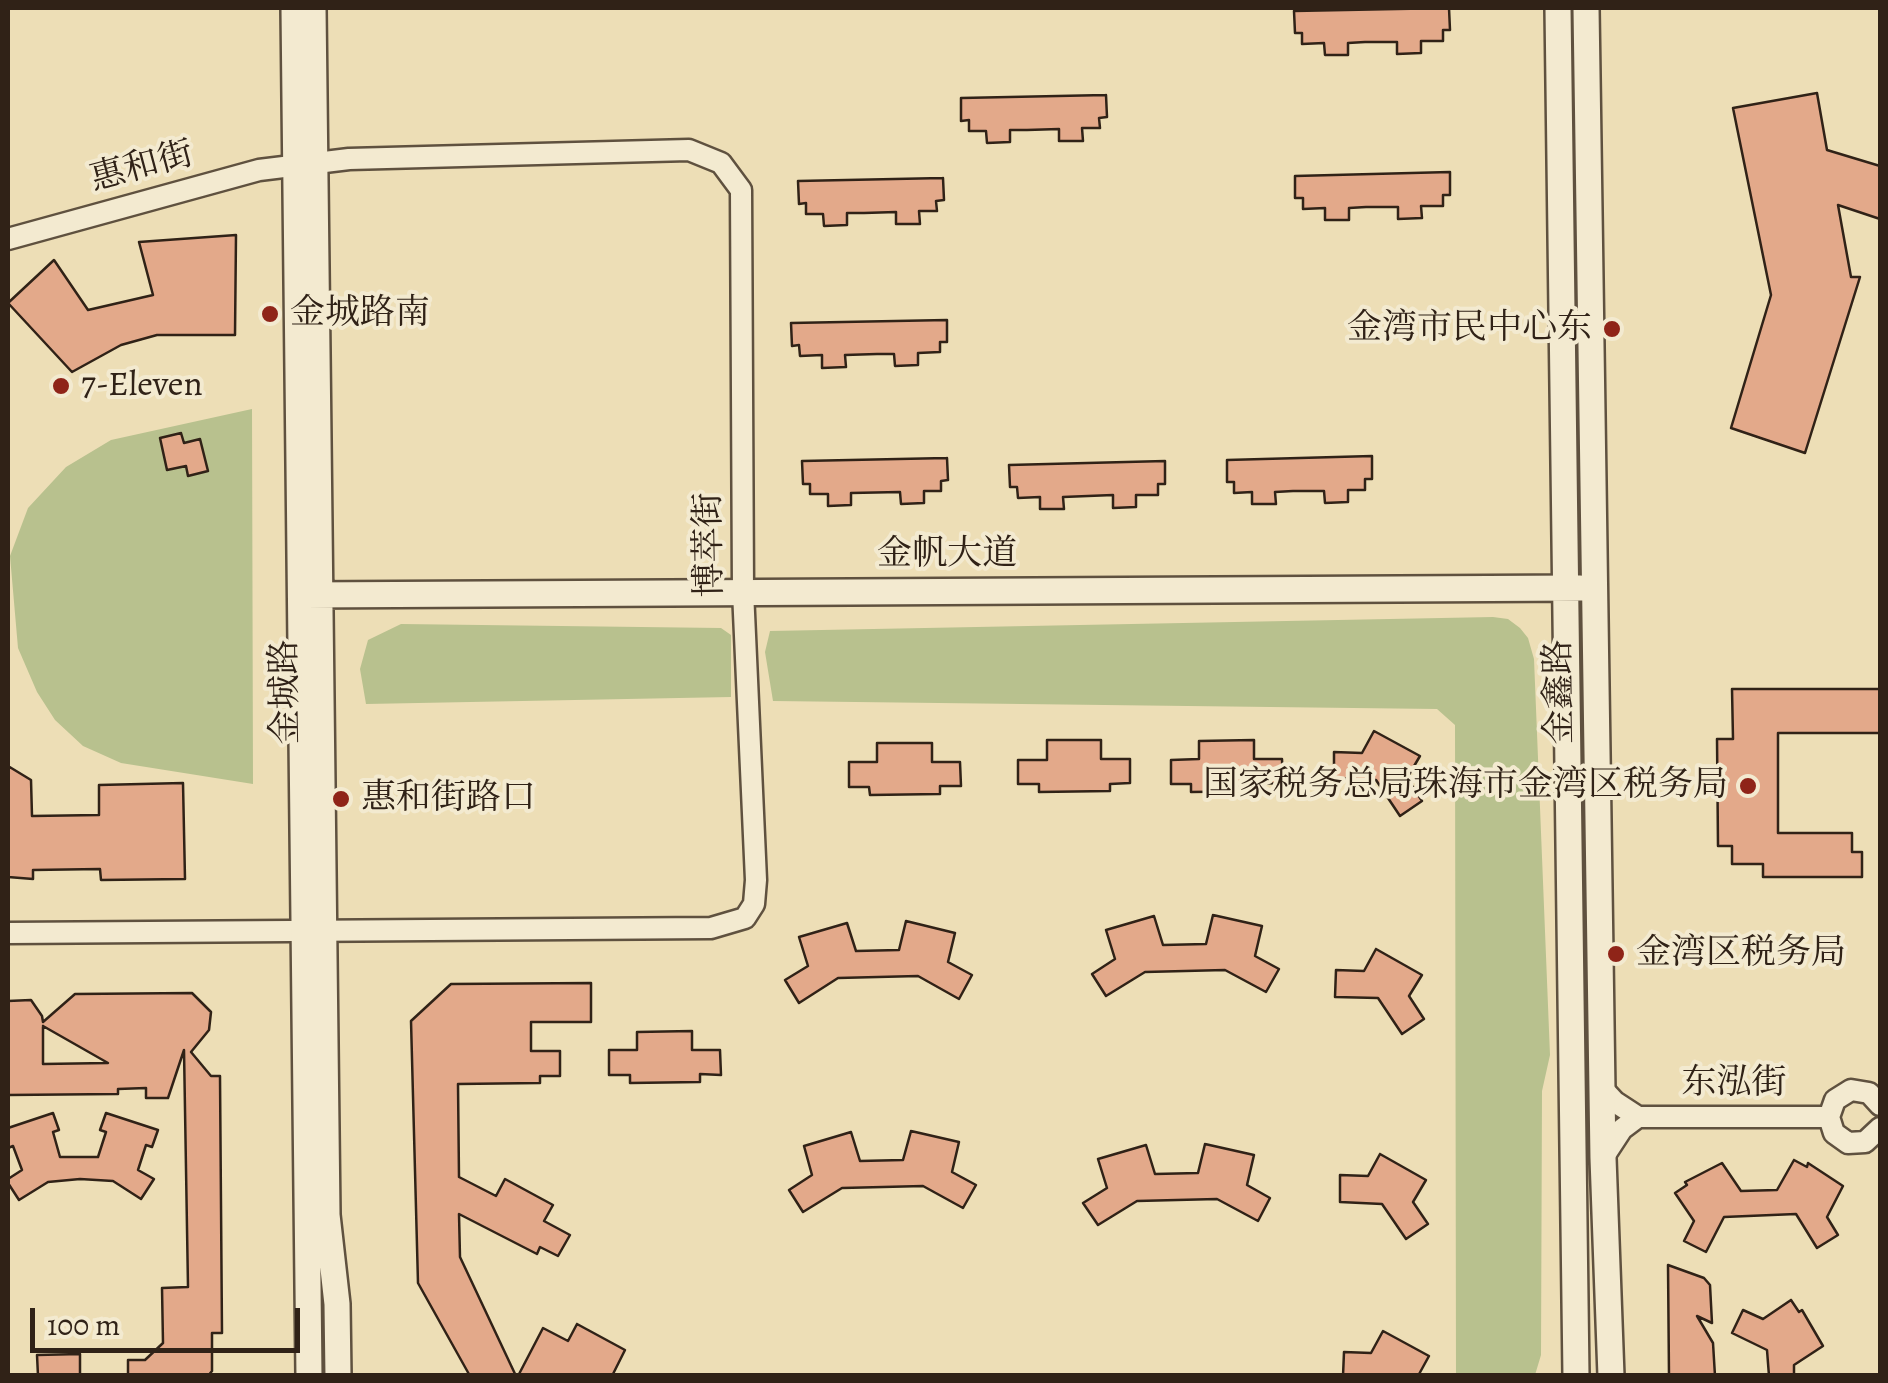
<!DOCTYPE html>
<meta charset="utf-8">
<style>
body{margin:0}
#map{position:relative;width:1888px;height:1383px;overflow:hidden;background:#eddeb6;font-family:Alegreya,serif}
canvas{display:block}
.frame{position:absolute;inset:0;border:10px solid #302217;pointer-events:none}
.scale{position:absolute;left:30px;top:1308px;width:270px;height:45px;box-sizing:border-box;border:5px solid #302217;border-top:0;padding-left:12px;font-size:30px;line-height:35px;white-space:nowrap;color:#302217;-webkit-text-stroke:8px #f3ead0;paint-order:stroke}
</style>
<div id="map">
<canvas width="1888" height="1383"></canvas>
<div class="frame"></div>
<div class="scale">100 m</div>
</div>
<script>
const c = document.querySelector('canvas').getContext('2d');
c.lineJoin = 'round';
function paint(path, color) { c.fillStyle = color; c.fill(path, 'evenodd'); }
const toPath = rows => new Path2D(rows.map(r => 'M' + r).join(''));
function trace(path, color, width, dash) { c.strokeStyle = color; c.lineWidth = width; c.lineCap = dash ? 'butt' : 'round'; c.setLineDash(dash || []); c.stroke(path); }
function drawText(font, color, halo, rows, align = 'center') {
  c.font = font + ' Alegreya,"Noto Serif SC",serif'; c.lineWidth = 8; c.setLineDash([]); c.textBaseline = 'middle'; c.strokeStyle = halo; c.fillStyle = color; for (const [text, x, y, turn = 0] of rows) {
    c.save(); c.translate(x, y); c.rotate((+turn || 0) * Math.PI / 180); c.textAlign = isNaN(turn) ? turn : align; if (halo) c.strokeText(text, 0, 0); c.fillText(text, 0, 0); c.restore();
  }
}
const green = toPath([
 [252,409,253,784,121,763,83,746,55,720,37,692,18,648,10,556,28,508,66,467,111,440],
 [1493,617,1508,619,1520,628,1528,638,1534,659,1550,1055,1542,1091,1541,1355,1535,1375,1456,1375,1455,725,1437,709,773,701,765,652,770,631],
 [401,624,721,628,731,635,731,697,366,704,360,669,368,640]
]);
const building = toPath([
 [1449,8,1450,30,1443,30,1443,41,1421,41,1421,53,1397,54,1397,42,1365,42,1348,43,1348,55,1325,55,1324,43,1302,44,1302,33,1295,33,1294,11,1449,8],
 [1817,93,1827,150,1880,166,1880,219,1838,205,1851,277,1860,277,1805,453,1731,428,1771,295,1733,108,1817,93],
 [1106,95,1107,117,1099,118,1100,128,1082,128,1083,141,1059,141,1059,129,1027,130,1010,130,1010,142,987,143,986,131,969,131,969,120,961,121,961,98,1106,95],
 [1450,172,1450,195,1443,195,1443,206,1421,206,1422,218,1398,219,1398,207,1366,207,1349,208,1349,220,1325,220,1325,208,1303,209,1303,198,1295,198,1295,176,1450,172],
 [943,178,944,200,936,201,937,211,919,211,920,224,896,224,896,212,864,213,847,213,847,225,824,226,823,214,806,214,806,203,799,204,798,181,943,178],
 [236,235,235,335,157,335,121,345,72,372,8,303,54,260,88,310,153,295,139,242,236,235],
 [947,320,947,342,940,342,940,352,918,353,918,365,895,366,894,354,877,354,845,355,846,367,822,368,822,355,800,356,799,345,792,346,791,323,947,320],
 [181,433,184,443,200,439,208,471,188,476,186,466,167,470,160,438,181,433],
 [1372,456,1372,479,1365,479,1365,490,1348,490,1348,502,1325,503,1324,491,1293,491,1275,492,1276,504,1252,504,1252,492,1234,493,1234,482,1227,482,1227,460,1372,456],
 [947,458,948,480,941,481,941,491,924,491,924,503,901,504,900,492,851,493,851,505,828,506,828,494,810,494,810,484,803,484,802,461,947,458],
 [1165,461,1165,484,1158,484,1158,495,1136,495,1136,507,1113,508,1113,495,1063,497,1064,509,1040,509,1040,497,1018,498,1017,487,1010,487,1009,465,1165,461],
 [1732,689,1880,689,1880,733,1778,733,1778,833,1852,833,1852,852,1862,852,1862,877,1763,877,1763,864,1732,864,1732,846,1718,846,1717,739,1733,739,1732,689],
 [1374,731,1420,756,1407,778,1422,801,1400,816,1376,780,1334,778,1334,752,1362,753,1374,731],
 [1047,740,1101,740,1101,759,1130,759,1130,783,1110,784,1110,791,1039,792,1039,784,1018,784,1018,760,1047,760,1047,740],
 [1254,740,1254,759,1282,759,1283,784,1262,783,1262,791,1191,792,1191,784,1171,784,1171,760,1199,759,1199,741,1254,740],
 [877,743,932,743,932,762,960,762,961,786,940,786,940,794,870,795,869,787,849,787,849,762,877,762,877,743],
 [8,766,31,780,32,816,99,815,99,785,183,783,185,879,101,880,100,869,33,870,33,879,8,877,8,766],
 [1213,915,1262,926,1255,956,1279,969,1266,992,1225,970,1145,972,1106,996,1092,974,1115,959,1106,930,1154,916,1163,945,1206,944,1213,915],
 [906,921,955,933,948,962,972,975,959,999,918,976,838,978,799,1003,785,980,808,966,799,937,847,923,856,951,899,950,906,921],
 [1376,949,1422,975,1409,996,1424,1019,1402,1034,1378,998,1335,997,1336,970,1364,971,1376,949],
 [591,983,591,1022,531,1022,531,1051,560,1051,560,1076,540,1076,540,1083,458,1084,459,1177,496,1196,505,1179,553,1205,544,1221,570,1235,558,1256,540,1247,537,1254,459,1214,460,1257,516,1376,470,1376,418,1283,411,1021,451,984,591,983],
 [192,993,211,1012,209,1030,191,1052,211,1076,220,1076,222,1333,212,1333,212,1371,208,1376,128,1376,128,1360,145,1360,163,1343,162,1288,188,1287,184,1050,168,1098,146,1098,146,1088,118,1089,118,1094,8,1095,8,1001,31,1000,42,1016,43,1022,75,994,192,993],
 [43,1026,108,1063,43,1064,43,1026],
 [692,1031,692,1050,720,1050,721,1075,700,1074,700,1082,630,1083,630,1075,609,1075,609,1050,637,1050,637,1032,692,1031],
 [53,1113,59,1130,53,1132,60,1157,98,1157,106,1132,100,1130,106,1113,158,1130,152,1147,146,1145,138,1170,154,1179,141,1199,113,1181,80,1179,48,1182,19,1200,8,1183,8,1179,22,1170,13,1146,8,1148,8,1128,53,1113],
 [911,1131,959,1142,952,1172,976,1185,963,1208,923,1186,883,1187,842,1188,803,1212,789,1190,812,1175,804,1146,851,1132,860,1161,903,1160,911,1131],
 [1205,1144,1254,1155,1247,1185,1270,1198,1258,1221,1217,1199,1137,1201,1098,1225,1083,1203,1107,1188,1098,1159,1146,1145,1155,1174,1198,1173,1205,1144],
 [1380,1154,1426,1180,1413,1202,1428,1224,1406,1239,1382,1204,1340,1202,1340,1175,1368,1176,1380,1154],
 [1794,1160,1807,1167,1808,1163,1843,1186,1827,1217,1838,1235,1817,1248,1796,1214,1724,1217,1706,1252,1684,1241,1694,1221,1675,1193,1687,1185,1685,1182,1722,1163,1741,1191,1777,1190,1794,1160],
 [1668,1265,1704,1278,1710,1285,1712,1323,1697,1316,1713,1343,1715,1376,1669,1376,1668,1265],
 [1791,1300,1799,1312,1802,1310,1823,1346,1794,1365,1794,1376,1769,1376,1767,1350,1732,1333,1743,1310,1763,1319,1791,1300],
 [577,1324,625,1350,612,1376,518,1376,543,1328,568,1341,577,1324],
 [1383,1331,1429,1356,1418,1376,1343,1376,1344,1352,1371,1353,1383,1331],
 [80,1354,80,1376,38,1376,37,1355,80,1354]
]);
const minor = toPath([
 [8,239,259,170,349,159,689,150,721,163,741,190,743,591,756,880,754,904,745,918,711,928,8,933],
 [1602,1088,1615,1102,1638,1117,1829,1117],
 [1880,1105,1869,1093,1851,1090,1835,1100,1829,1117,1834,1133,1848,1143,1865,1142,1880,1128],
 [1603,1158,1622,1129,1638,1117]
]);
const tertiary = toPath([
 [294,8,309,1376],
 [313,8,327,1215,337,1304,338,1376],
 [1558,8,1576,1376],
 [1586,8,1603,1158,1611,1376],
 [305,595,1580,588]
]);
const markers = [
 [270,314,10,"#8f2418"],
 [1612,329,10,"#8f2418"],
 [61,386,10,"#8f2418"],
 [1748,786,10,"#8f2418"],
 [341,799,10,"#8f2418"],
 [1616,954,10,"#8f2418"]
];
const streetNames = [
 ["惠和街",142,168,-15],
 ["博萃街",711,545,-91],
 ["金帆大道",947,555],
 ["金城路",287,692,-91],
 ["金鑫路",1561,692,-91],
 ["东泓街",1734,1084]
];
const poiNames = [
 ["金城路南",290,314],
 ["金湾市民中心东",1592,329,"right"],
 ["7-Eleven",81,386],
 ["国家税务总局珠海市金湾区税务局",1728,786,"right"],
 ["惠和街路口",361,799],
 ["金湾区税务局",1636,954]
];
paint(green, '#b8c18e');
paint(building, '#e3a98a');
trace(building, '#302217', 2.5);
trace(minor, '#5f513f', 25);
trace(tertiary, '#5f513f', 30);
trace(minor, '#f3ead0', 20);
trace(tertiary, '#f3ead0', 25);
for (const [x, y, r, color] of markers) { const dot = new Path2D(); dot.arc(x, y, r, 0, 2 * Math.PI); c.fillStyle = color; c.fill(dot); trace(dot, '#f3ead0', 4); }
drawText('35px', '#302217', '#f3ead0', streetNames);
drawText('35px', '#302217', '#f3ead0', poiNames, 'left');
</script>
